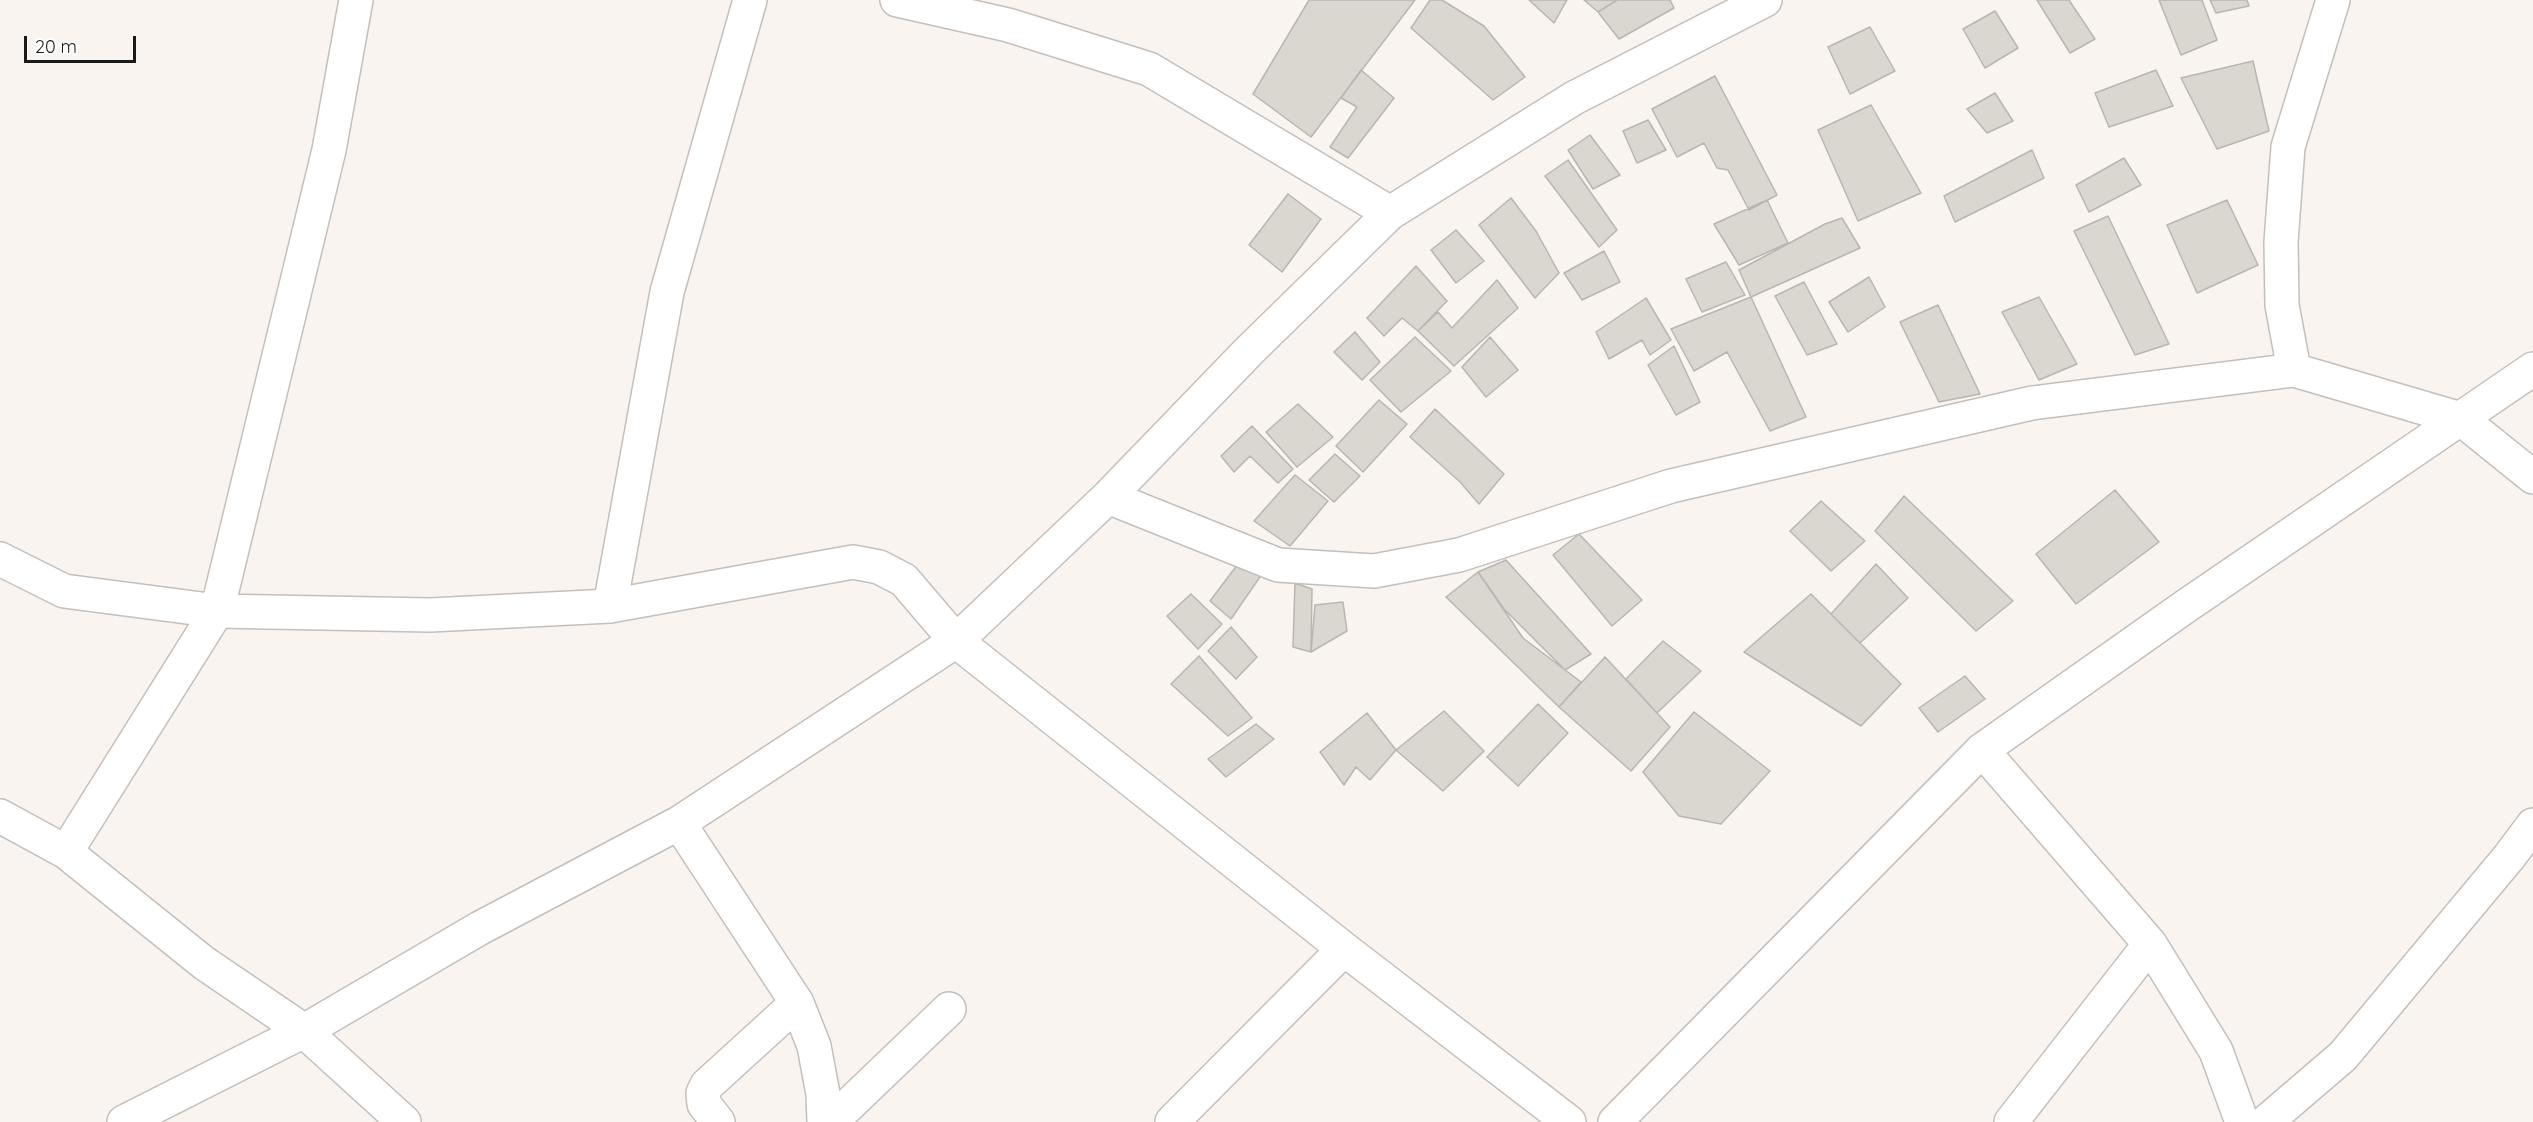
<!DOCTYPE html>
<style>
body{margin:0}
#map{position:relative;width:2533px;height:1122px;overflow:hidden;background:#faf4f0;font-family:Quicksand,sans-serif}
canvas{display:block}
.scale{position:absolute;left:24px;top:36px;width:112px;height:27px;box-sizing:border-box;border:3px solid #1c1a19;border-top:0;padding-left:8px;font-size:18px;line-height:21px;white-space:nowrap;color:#1c1a19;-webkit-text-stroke:4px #fff;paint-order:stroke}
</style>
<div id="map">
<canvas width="2533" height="1122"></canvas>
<div class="scale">20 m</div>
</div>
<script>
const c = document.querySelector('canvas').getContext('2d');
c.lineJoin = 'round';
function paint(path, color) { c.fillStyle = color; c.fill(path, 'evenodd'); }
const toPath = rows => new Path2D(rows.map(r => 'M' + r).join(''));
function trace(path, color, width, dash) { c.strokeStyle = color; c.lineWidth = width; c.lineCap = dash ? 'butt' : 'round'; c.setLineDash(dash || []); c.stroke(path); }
const building = toPath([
 [1309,0,1415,0,1311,137,1253,94,1309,0],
 [1430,0,1442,0,1484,26,1525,77,1493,100,1411,28,1430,0],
 [1529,0,1567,0,1554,23,1529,0],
 [1584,0,1617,0,1598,12,1584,0],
 [1617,0,1670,0,1674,8,1619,39,1598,12,1617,0],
 [2037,0,2069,0,2095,39,2070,53,2037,0],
 [2159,0,2202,0,2217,40,2181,55,2159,0],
 [2210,0,2247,0,2249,6,2216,13,2210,0],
 [1995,11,2018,48,1985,68,1963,29,1995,11],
 [1870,27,1895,71,1850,94,1828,47,1870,27],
 [2253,61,2269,131,2217,149,2181,78,2253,61],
 [1361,70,1394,98,1348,158,1330,147,1357,107,1341,98,1361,70],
 [2156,70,2173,106,2109,127,2095,93,2156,70],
 [1715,76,1777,195,1749,210,1728,170,1717,168,1704,143,1677,157,1652,109,1715,76],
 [1995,93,2013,121,1987,133,1967,109,1995,93],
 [1871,105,1921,193,1858,221,1818,130,1871,105],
 [1648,120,1666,150,1637,163,1623,131,1648,120],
 [1590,135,1620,175,1593,189,1568,150,1590,135],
 [2032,150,2044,178,1955,222,1944,196,2032,150],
 [2124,158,2141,185,2089,212,2076,185,2124,158],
 [1568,160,1617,230,1599,247,1545,176,1568,160],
 [1288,194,1321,219,1282,272,1249,245,1288,194],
 [1511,198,1536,231,1559,273,1535,298,1479,225,1511,198],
 [1767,200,1788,243,1739,265,1714,224,1767,200],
 [2227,200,2258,265,2197,293,2167,225,2227,200],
 [2108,216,2169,344,2135,355,2074,231,2108,216],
 [1842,218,1860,248,1751,297,1739,270,1825,224,1842,218],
 [1456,230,1484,261,1456,283,1431,250,1456,230],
 [1604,251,1620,282,1582,300,1564,273,1604,251],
 [1726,262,1745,295,1702,312,1686,279,1726,262],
 [1416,266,1447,301,1418,331,1402,318,1384,336,1367,318,1416,266],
 [1869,277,1885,307,1848,332,1829,302,1869,277],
 [1497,280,1518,308,1454,366,1418,331,1438,312,1452,328,1497,280],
 [1804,282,1837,344,1807,355,1775,296,1804,282],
 [1751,297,1806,417,1770,431,1727,352,1694,371,1671,329,1751,297],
 [2039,297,2077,364,2039,380,2002,312,2039,297],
 [1646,298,1671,340,1650,355,1642,340,1609,359,1596,332,1646,298],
 [1938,305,1980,394,1939,402,1900,322,1938,305],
 [1355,332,1380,362,1362,380,1334,352,1355,332],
 [1415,337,1451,371,1401,412,1370,380,1415,337],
 [1490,337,1518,370,1486,397,1462,367,1490,337],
 [1674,346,1700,402,1676,415,1648,365,1674,346],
 [1379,400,1407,424,1363,472,1336,446,1379,400],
 [1298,404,1333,437,1297,467,1266,432,1298,404],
 [1435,409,1504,474,1479,504,1460,482,1410,437,1435,409],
 [1252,426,1293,469,1278,483,1250,456,1234,472,1221,456,1252,426],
 [1335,454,1360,476,1334,502,1309,480,1335,454],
 [1295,475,1328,501,1290,546,1254,521,1295,475],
 [2115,490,2159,542,2076,604,2036,554,2115,490],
 [1904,496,2013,601,1976,631,1875,531,1904,496],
 [1821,501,1865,541,1831,571,1790,531,1821,501],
 [1579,534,1642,600,1612,626,1553,555,1579,534],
 [1241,560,1262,574,1231,619,1210,601,1241,560],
 [1506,560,1591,654,1565,670,1504,609,1478,572,1506,560],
 [1876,564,1908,598,1860,643,1831,614,1876,564],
 [1478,572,1523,638,1581,682,1559,707,1446,597,1478,572],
 [1295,583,1312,589,1311,652,1293,647,1295,583],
 [1191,594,1222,624,1198,649,1167,616,1191,594],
 [1811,594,1901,684,1861,726,1744,652,1811,594],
 [1343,602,1347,631,1311,652,1315,605,1343,602],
 [1231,627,1257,657,1236,679,1208,651,1231,627],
 [1663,641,1701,671,1657,713,1626,679,1663,641],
 [1199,656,1252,718,1228,736,1171,684,1199,656],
 [1605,657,1670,727,1631,771,1559,707,1605,657],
 [1965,676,1985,699,1938,732,1919,708,1965,676],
 [1538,704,1568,733,1518,786,1487,757,1538,704],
 [1444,711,1484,751,1443,791,1396,750,1444,711],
 [1694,712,1770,771,1721,824,1679,816,1643,772,1694,712],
 [1367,713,1396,750,1370,780,1356,767,1344,785,1320,752,1367,713],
 [1256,724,1274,739,1226,777,1208,759,1256,724]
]);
const minor = toPath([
 [897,0,1008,25,1149,69,1390,213],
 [2333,0,2288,147,2281,242,2282,305,2294,370,2461,419,2533,477],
 [1108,497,1278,565,1374,571,1459,555,1671,486,2032,403,2294,370],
 [0,559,64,591,217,611,430,615,610,606,853,562,879,567,904,580,956,641,1344,949,1569,1122],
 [610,606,667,292,750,0],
 [1982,750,2150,944,2216,1051,2242,1122],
 [0,816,66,852,204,963,304,1031,404,1122],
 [679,823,797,1003,814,1046,823,1094,824,1122],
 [66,852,217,611,329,150,356,0],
 [124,1122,304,1031,480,928,679,823,956,641,1108,497,1248,352,1390,213,1574,98,1765,0],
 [718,1122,704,1104,703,1093,707,1085,797,1003],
 [831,1122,949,1009],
 [1172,1122,1344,949],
 [1615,1122,1982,750,2186,606,2533,369],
 [2011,1122,2150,944],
 [2266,1122,2343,1056,2509,857,2533,825]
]);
paint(building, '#dad6d0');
trace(building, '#b9b5b0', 1.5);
trace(minor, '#c4bfbb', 36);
trace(minor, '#fff', 33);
</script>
